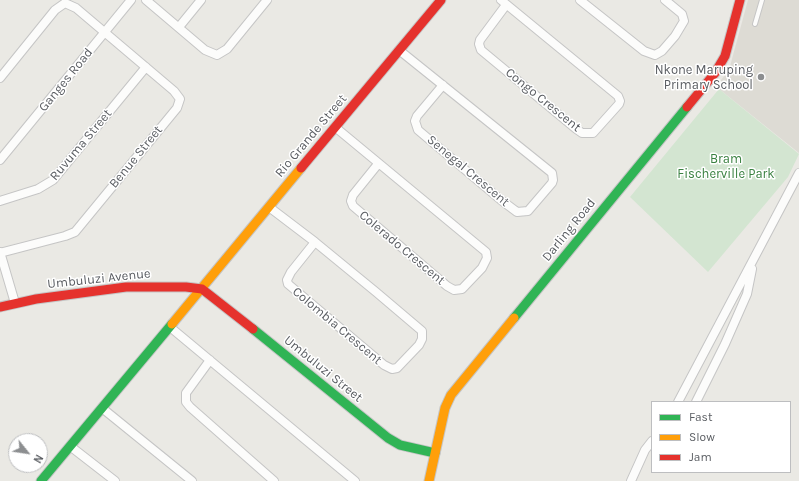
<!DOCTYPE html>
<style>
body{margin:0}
#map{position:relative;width:799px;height:481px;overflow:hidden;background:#eae9e4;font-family:Karla,sans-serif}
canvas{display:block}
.legend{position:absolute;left:651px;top:401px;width:140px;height:72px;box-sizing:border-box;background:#fff;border:1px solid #bdbec0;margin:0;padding:5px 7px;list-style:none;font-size:12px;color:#5a5d62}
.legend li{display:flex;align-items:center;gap:8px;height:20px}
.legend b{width:20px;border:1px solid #bdbec0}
.north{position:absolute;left:8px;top:433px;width:40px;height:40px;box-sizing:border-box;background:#fff;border:1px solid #bdbec0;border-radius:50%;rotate:120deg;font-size:11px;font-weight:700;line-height:16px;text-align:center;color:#5a5d62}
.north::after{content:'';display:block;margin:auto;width:14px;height:18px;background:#8c8e90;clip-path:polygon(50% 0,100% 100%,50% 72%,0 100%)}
</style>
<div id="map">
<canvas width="799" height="481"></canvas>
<ul class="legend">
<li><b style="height:5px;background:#30b455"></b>Fast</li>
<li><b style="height:5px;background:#ff9f0a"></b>Slow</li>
<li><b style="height:5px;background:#e5322d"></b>Jam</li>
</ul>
<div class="north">N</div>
</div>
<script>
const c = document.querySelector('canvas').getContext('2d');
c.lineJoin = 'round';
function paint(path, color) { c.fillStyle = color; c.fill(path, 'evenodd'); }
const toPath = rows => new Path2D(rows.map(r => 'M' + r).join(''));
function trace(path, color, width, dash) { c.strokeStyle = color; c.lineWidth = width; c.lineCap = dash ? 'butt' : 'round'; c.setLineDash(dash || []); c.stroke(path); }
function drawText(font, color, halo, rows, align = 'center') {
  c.font = font + ' Karla,sans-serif'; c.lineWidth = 3; c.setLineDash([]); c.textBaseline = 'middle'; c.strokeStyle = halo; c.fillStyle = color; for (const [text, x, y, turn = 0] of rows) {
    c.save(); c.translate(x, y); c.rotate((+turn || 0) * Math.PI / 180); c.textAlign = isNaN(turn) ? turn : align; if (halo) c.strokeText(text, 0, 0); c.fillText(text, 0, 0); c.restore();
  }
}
const education = toPath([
 [748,0,799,0,799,153,719,89,717,85,729,70]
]);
const green = toPath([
 [719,89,799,154,788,177,708,272,630,197]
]);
const lane = toPath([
 [755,24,762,0]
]);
const street = toPath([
 [146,0,205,50,217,55,227,49,267,0],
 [501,0,618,96,620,101,619,104,593,133,582,133,575,128,481,50,479,44,480,40,506,5],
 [580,0,644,51,655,55,662,51,675,36,684,21,682,14,665,0],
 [179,27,201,0],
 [399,50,552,173,553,180,552,183,528,211,517,212,501,200,418,130,415,121,417,116,443,85],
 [0,78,55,10,65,3,76,8,174,91,180,99,177,108,75,232,65,236,0,253],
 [335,127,486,252,487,258,482,268,462,289,454,290,447,286,353,206,351,201,353,195,378,164],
 [0,160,131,0],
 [0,201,38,189,53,180,146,67],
 [269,207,315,242,376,292,422,331,422,339,419,345,397,368,392,369,384,365,288,284,287,280,291,272,315,242],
 [0,252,15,303],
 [170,327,355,481],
 [210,360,186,393,186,402,190,407,274,481],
 [678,402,799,173],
 [696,402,725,344,747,294,752,269],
 [102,408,192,481],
 [70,446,115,481],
 [631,481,645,450,652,441]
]);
const fast = toPath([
 [514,318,687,107],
 [253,329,388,438,400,445,435,453],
 [41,481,172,324]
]);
const slow = toPath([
 [172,324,301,168],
 [429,481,445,408,451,395,514,318]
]);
const jam = toPath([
 [687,107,715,73,725,56,740,0],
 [301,168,441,0],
 [0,307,36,299,126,287,186,287,202,289,253,329]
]);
const markers = [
 [761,77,4,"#8c8e90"]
];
const poiNames = [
 ["Nkone Maruping",753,70],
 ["Primary School",753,85]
];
const streetNames = [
 ["Ganges Road",66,80,-51],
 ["Congo Crescent",543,100,39],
 ["Rio Grande Street",311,136,-50],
 ["Ruvuma Street",81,145,-50],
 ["Benue Street",136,157,-51],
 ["Senegal Crescent",468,171,40],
 ["Darling Road",569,230,-51],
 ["Colerado Crescent",402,248,40],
 ["Umbuluzi Avenue",99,279,-6],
 ["Colombia Crescent",337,326,40],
 ["Umbuluzi Street",323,369,39]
];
const parkNames = [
 ["Bram",726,159],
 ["Fischerville Park",726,174]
];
paint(education, '#dddbd4');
paint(green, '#d3e5d1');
trace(lane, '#c5c5c5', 6);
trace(street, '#c5c5c5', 10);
trace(fast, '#c5c5c5', 11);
trace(slow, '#c5c5c5', 11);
trace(jam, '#c5c5c5', 11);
trace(lane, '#fcfcfb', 4);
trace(street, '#fcfcfb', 8);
trace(fast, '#30b455', 9);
trace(slow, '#ff9f0a', 9);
trace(jam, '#e5322d', 9);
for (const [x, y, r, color] of markers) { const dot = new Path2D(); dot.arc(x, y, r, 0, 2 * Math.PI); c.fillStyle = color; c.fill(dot); trace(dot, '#fff', 1.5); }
drawText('13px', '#5a5d62', '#fff', poiNames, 'right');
drawText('13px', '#5a5d62', '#fff', streetNames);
drawText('13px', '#3a8141', '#fff', parkNames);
</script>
